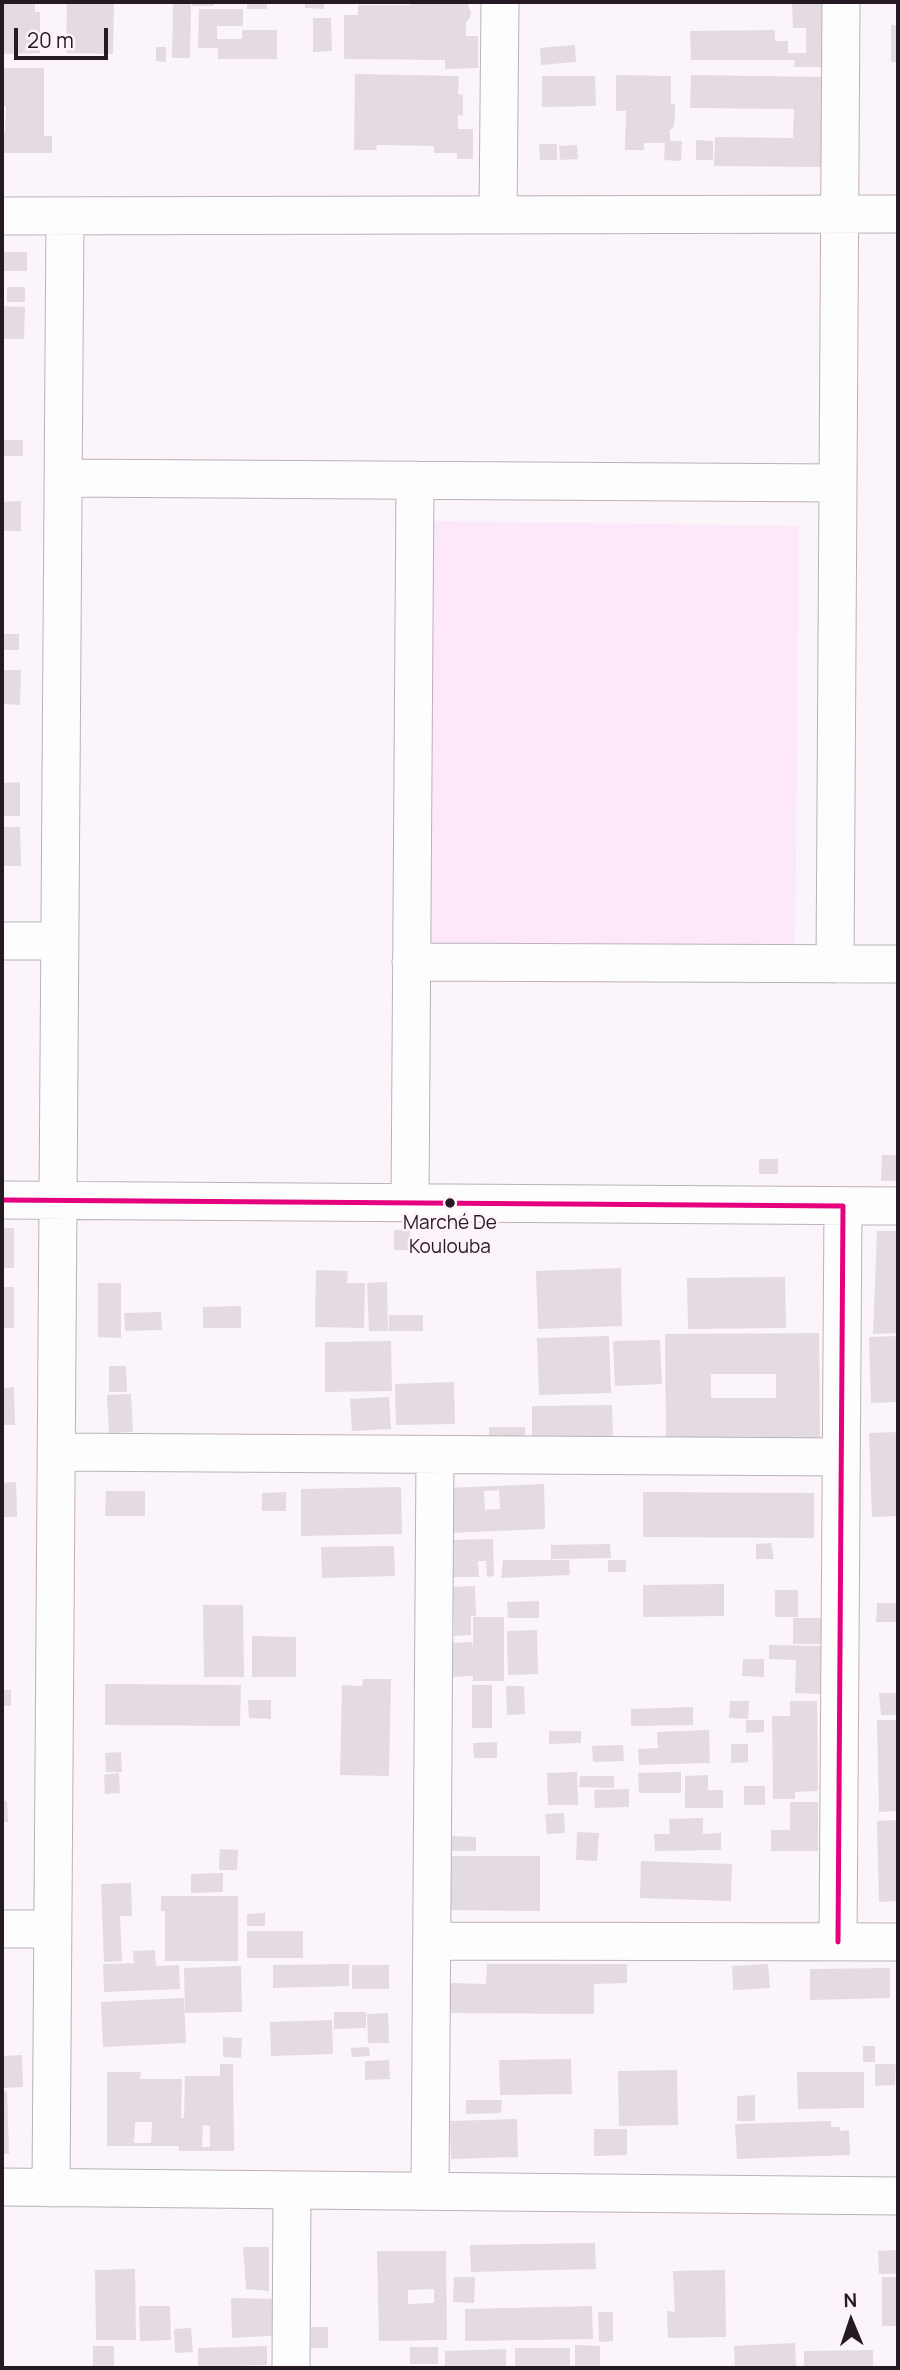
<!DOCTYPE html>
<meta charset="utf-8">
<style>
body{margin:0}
#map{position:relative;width:900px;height:2370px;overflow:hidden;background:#fbf4fa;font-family:Manrope,sans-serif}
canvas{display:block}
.frame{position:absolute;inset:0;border:4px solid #251a24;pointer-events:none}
.north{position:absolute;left:816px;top:2286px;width:70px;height:70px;-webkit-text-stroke:5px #fef1fc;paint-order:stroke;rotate:358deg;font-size:19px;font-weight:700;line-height:28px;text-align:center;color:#251a24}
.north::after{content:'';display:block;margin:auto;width:24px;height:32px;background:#251a24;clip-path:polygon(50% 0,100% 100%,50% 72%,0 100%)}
.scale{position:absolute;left:14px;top:28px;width:94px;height:32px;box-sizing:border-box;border:4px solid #251a24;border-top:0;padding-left:9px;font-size:21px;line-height:24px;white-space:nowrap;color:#251a24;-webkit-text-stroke:5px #fef1fc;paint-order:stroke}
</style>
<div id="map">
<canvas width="900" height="2370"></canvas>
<div class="frame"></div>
<div class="north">N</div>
<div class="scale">20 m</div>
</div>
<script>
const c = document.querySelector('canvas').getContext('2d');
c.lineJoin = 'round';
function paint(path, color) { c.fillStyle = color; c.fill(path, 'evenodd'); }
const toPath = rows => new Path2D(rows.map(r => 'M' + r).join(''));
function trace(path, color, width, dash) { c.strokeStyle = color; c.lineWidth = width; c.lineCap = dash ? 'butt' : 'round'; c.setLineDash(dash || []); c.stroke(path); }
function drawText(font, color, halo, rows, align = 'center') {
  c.font = font + ' Manrope,sans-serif'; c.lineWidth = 5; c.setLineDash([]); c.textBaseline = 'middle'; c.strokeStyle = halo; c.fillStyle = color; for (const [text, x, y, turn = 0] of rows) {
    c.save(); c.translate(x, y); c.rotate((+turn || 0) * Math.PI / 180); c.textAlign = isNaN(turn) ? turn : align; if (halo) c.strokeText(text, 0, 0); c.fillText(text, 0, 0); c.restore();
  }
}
const built = toPath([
 [426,521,799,526,795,961,422,950]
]);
const building = toPath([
 [2,2,35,2,35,12,40,12,40,53,2,54],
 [67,2,114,2,113,54,66,53],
 [173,2,191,2,190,58,172,58],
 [192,2,214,2,214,6,192,6],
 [247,2,267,2,267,9,247,9],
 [305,2,324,2,324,9,305,8],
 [410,2,467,3,471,12,470,18,466,22,466,36,478,36,478,68,445,69,445,60,344,59,344,15,358,15,358,5,410,5],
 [792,2,825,2,825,67,794,67,795,60,691,60,690,31,775,30,775,41,788,41,788,53,806,53,806,28,793,28],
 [199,9,243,9,243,26,217,26,217,39,242,39,242,30,277,30,277,59,218,59,218,48,198,48],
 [313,18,331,18,332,51,313,52],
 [891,25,898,25,898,62,891,62],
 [575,45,576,62,541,65,540,48],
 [156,47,166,47,166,62,156,61],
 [2,68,44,68,44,136,52,136,52,153,2,153,2,132,5,133,6,106,2,106],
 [355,74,459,76,458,94,463,95,463,116,458,115,458,129,473,129,473,159,457,159,457,153,434,153,434,146,377,145,376,150,354,150],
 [616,75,671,76,671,104,675,104,675,115,673,129,670,129,670,141,682,141,681,161,664,160,665,143,644,143,644,150,625,150,626,111,616,111],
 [691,75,827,77,826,167,714,166,715,137,793,138,794,109,690,108],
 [542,76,595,76,596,106,542,107],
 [696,140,713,141,713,160,696,160],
 [539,144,557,144,557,160,540,160],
 [577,145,578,159,560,160,559,146],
 [2,252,27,252,27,271,2,271],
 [7,287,25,287,25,302,7,302],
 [2,306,25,307,24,339,2,339],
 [2,440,23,440,23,456,2,456],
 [21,501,21,531,3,531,2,502],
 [2,634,19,634,19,650,2,650],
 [2,670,21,670,20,705,3,704],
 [20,782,20,816,2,816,2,783],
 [2,827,20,827,21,866,2,866],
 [882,1155,898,1155,898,1181,881,1181],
 [759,1159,778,1159,778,1174,759,1174],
 [2,1228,14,1228,14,1268,2,1268],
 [394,1230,410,1230,409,1250,394,1250],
 [877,1231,898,1231,898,1333,873,1334],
 [621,1268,622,1326,538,1329,536,1271],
 [316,1270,348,1271,347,1283,365,1283,364,1328,315,1327],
 [785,1277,786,1328,688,1329,687,1278],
 [387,1282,388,1331,369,1331,367,1283],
 [98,1283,121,1283,121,1338,98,1337],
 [2,1287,14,1287,14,1328,2,1328],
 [241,1306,241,1328,203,1328,203,1307],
 [161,1312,162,1330,125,1331,124,1313],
 [389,1315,423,1315,423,1331,389,1331],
 [819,1333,820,1446,666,1448,665,1334],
 [711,1374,776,1374,776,1398,711,1398],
 [609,1336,611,1393,539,1395,537,1338],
 [898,1336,898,1402,871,1403,869,1337],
 [660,1340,662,1384,615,1386,613,1341],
 [391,1341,392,1391,325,1392,325,1342],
 [109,1366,126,1366,127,1392,109,1392],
 [454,1382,455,1424,396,1425,395,1384],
 [14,1387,15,1425,2,1425,2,1388],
 [131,1394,133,1432,109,1433,107,1395],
 [389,1397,391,1429,352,1431,350,1399],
 [612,1405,613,1437,532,1439,532,1406],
 [489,1427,525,1427,525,1444,489,1444],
 [898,1432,898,1516,872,1517,869,1433],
 [16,1482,17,1517,2,1517,2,1483],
 [544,1484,545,1529,448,1533,446,1488],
 [499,1490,500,1509,485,1510,484,1491],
 [401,1487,402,1534,301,1536,301,1489],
 [106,1491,145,1491,145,1516,105,1516],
 [286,1492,286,1511,262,1511,262,1493],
 [643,1492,814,1493,814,1538,643,1537],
 [493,1539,494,1576,487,1577,486,1561,478,1561,479,1577,449,1577,449,1540],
 [771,1543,774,1559,756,1559,756,1544],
 [610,1544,611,1558,551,1559,551,1545],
 [394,1546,395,1576,322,1578,321,1547],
 [503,1560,569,1560,570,1575,501,1578],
 [608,1560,626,1560,626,1572,608,1572],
 [724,1584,724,1616,643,1617,643,1585],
 [475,1586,476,1616,471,1616,471,1635,454,1636,453,1587],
 [775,1590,798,1590,798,1617,775,1617],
 [539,1601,539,1618,508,1618,507,1602],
 [877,1603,898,1603,898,1622,876,1622],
 [203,1605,243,1605,244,1677,204,1677],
 [473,1617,504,1617,504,1681,473,1681,473,1676,449,1677,449,1643,472,1642,473,1650],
 [793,1618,821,1618,822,1644,793,1644],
 [537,1630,538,1674,508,1675,507,1631],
 [252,1636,296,1637,296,1677,252,1677],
 [769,1645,823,1646,822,1694,795,1693,796,1660,769,1659],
 [743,1659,764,1659,764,1677,742,1676],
 [363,1679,391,1679,389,1776,340,1775,342,1685,362,1686],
 [105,1684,241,1685,240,1726,105,1725],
 [472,1685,492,1685,492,1728,472,1728],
 [506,1686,524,1686,525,1714,507,1715],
 [2,1690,11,1690,11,1706,2,1706],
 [879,1693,896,1693,897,1715,881,1715],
 [248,1700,271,1700,271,1719,249,1718],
 [730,1701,749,1701,748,1719,729,1718],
 [790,1701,817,1701,818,1791,795,1792,795,1799,773,1799,772,1716,790,1716],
 [693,1707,693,1725,631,1726,631,1709],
 [746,1720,764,1720,764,1732,746,1733],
 [877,1720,898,1720,898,1811,879,1812],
 [709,1730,710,1763,639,1765,638,1749,658,1748,657,1732],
 [549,1731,581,1731,581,1743,549,1744],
 [497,1742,497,1758,474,1758,473,1743],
 [731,1744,748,1744,748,1762,731,1763],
 [623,1745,624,1761,593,1762,592,1746],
 [121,1752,122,1772,106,1772,105,1753],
 [577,1772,578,1805,548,1805,547,1773],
 [681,1772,681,1793,639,1793,638,1773],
 [119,1773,120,1793,105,1794,104,1775],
 [708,1775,708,1790,723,1790,723,1808,685,1808,685,1776],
 [580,1776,614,1776,614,1788,579,1787],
 [744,1786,765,1786,765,1805,744,1805],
 [629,1789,629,1807,595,1808,594,1790],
 [2,1801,7,1801,8,1822,2,1822],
 [790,1802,818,1802,818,1851,771,1851,771,1830,790,1830],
 [564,1813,565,1833,547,1834,545,1814],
 [703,1818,703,1834,721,1833,721,1850,655,1851,654,1834,670,1834,669,1819],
 [898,1820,898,1901,879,1902,877,1821],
 [577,1832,599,1833,597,1861,576,1860],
 [452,1836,476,1837,476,1851,452,1851],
 [220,1849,238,1850,237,1870,219,1870],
 [449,1856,540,1856,540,1911,449,1910],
 [641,1861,732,1864,731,1901,640,1898],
 [223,1873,223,1892,191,1893,191,1874],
 [131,1883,132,1916,120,1916,122,1961,104,1962,101,1884],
 [161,1896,238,1896,238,1961,165,1961,165,1911,161,1911],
 [265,1913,265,1926,247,1926,247,1914],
 [247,1931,303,1931,303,1958,247,1958],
 [155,1950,156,1966,179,1965,180,1989,104,1992,103,1964,134,1963,133,1951],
 [349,1964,349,1986,273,1988,273,1965],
 [487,1964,627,1964,627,1983,594,1984,594,2014,449,2013,449,1983,486,1984],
 [768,1964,770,1988,733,1990,732,1966],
 [352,1965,389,1965,389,1989,352,1989],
 [241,1966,242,2012,185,2013,184,1968],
 [890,1968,890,1998,810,2000,810,1969],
 [184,1998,186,2043,103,2047,101,2002],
 [334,2012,366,2012,366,2028,334,2029],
 [388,2013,389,2043,368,2043,367,2014],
 [332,2020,333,2054,271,2056,270,2022],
 [223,2037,242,2038,241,2058,223,2057],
 [863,2046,875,2046,875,2062,863,2062],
 [369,2047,370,2056,352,2057,351,2048],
 [22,2055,23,2087,2,2088,2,2056],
 [571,2059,572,2094,500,2095,499,2060],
 [389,2060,390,2079,365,2080,365,2061],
 [220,2064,233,2064,234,2151,179,2151,179,2146,107,2146,107,2072,141,2072,140,2079,182,2079,181,2118,184,2118,185,2076,220,2076],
 [135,2122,152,2122,151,2143,134,2143],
 [203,2125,210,2126,210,2147,202,2147],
 [875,2064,896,2064,895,2085,875,2086],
 [677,2070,678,2125,619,2126,618,2071],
 [797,2072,864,2072,864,2108,798,2109],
 [7,2091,9,2154,2,2154,2,2092],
 [755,2095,755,2121,737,2121,737,2096],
 [466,2100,502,2100,501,2113,466,2114],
 [517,2119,518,2157,451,2159,450,2121],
 [831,2121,831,2127,840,2127,840,2131,849,2130,850,2155,737,2159,735,2124],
 [594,2129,627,2129,627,2155,594,2156],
 [595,2243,596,2269,471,2272,470,2245],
 [243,2247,269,2247,269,2291,246,2289],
 [898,2250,898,2274,879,2274,878,2251],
 [377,2251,446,2251,447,2340,379,2341],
 [434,2289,434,2303,408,2304,408,2290],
 [135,2269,136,2340,96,2340,95,2270],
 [725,2270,726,2337,668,2338,667,2311,675,2312,673,2271],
 [454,2277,475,2277,474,2303,453,2302],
 [882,2277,898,2277,898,2326,882,2326],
 [231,2298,285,2299,285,2335,232,2338],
 [139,2306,170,2306,171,2340,140,2341],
 [592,2306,593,2339,465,2341,465,2309],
 [598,2312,613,2312,613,2341,599,2342],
 [311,2327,328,2327,328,2348,311,2348],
 [191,2328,193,2352,175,2353,174,2329],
 [795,2343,796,2368,735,2368,734,2346],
 [575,2345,600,2346,600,2368,575,2368],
 [93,2346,114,2346,114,2368,93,2368],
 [267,2346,267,2365,198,2367,198,2348],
 [410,2347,438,2347,438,2364,410,2364],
 [515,2348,570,2348,570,2368,515,2368],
 [506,2349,506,2368,445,2368,445,2351],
 [873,2350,873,2368,804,2368,804,2351]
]);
const minor = toPath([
 [498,215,500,2],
 [2,216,898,214],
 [64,478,838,483],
 [2,941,60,941],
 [411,962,898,964],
 [835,964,841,2],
 [2,1200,898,1206],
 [410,1203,415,480],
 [56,1452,841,1457],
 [2,1929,53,1929],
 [432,1941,898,1942],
 [838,1942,843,1206],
 [2,2187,898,2196],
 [51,2188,65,216],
 [430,2191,435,1455],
 [291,2368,292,2190]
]);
const bus1 = toPath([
 [2,1200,843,1206],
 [838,1942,843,1206]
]);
const markers = [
 [450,1203,6,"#251a24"]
];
const busNames = [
 ["Marché De",450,1224],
 ["Koulouba",450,1248]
];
paint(built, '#fce8f8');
paint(building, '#e4dbe2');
trace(minor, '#bab2b9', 39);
trace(minor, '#fefdfe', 37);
trace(bus1, '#e5007d', 5);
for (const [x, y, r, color] of markers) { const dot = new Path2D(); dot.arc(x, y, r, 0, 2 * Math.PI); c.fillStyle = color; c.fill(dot); trace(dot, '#fef1fc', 2.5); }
drawText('19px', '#251a24', '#fef1fc', busNames);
</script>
